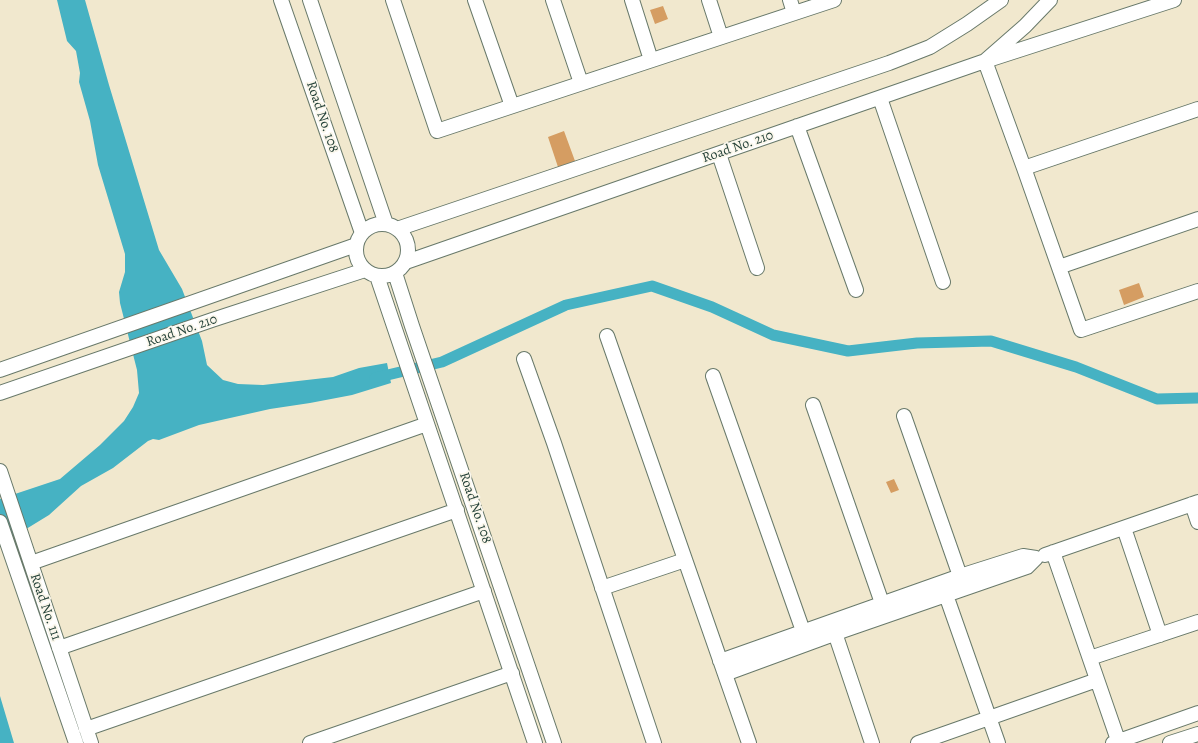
<!DOCTYPE html>
<style>
body{margin:0}
canvas{display:block;background:#f1e8ce}
</style>
<canvas width="1198" height="743"></canvas>
<script>
const c = document.querySelector('canvas').getContext('2d');
c.lineJoin = 'round';
function paint(path, color) { c.fillStyle = color; c.fill(path, 'evenodd'); }
const toPath = rows => new Path2D(rows.map(r => 'M' + r).join(''));
function trace(path, color, width, dash) { c.strokeStyle = color; c.lineWidth = width; c.lineCap = dash ? 'butt' : 'round'; c.setLineDash(dash || []); c.stroke(path); }
function drawText(font, color, halo, rows, align = 'center') {
  c.font = font + ' Alegreya,serif'; c.lineWidth = 3.5; c.setLineDash([]); c.textBaseline = 'middle'; c.strokeStyle = halo; c.fillStyle = color; for (const [text, x, y, turn = 0] of rows) {
    c.save(); c.translate(x, y); c.rotate((+turn || 0) * Math.PI / 180); c.textAlign = isNaN(turn) ? turn : align; if (halo) c.strokeText(text, 0, 0); c.fillText(text, 0, 0); c.restore();
  }
}
const water = toPath([
 [57,0,85,0,109,85,159,250,182,289,202,341,207,365,223,380,238,384,263,385,333,377,359,368,387,363,391,383,352,395,310,403,270,409,199,425,159,440,153,439,148,441,113,468,81,486,49,515,0,545,0,499,60,479,100,445,124,421,133,407,139,393,137,370,120,303,119,292,125,272,125,254,98,165,90,121,79,82,80,73,76,51,67,41],
 [0,696,14,743,0,743]
]);
const canal = toPath([
 [375,378,442,362,566,305,652,286,712,307,773,335,848,351,917,343,991,341,1076,367,1157,399,1198,398]
]);
const building = toPath([
 [663,6,668,19,655,24,650,10],
 [564,131,575,161,558,167,548,137],
 [1139,283,1144,297,1124,305,1119,290],
 [894,479,899,490,891,493,886,482]
]);
const minor = toPath([
 [281,0,362,233],
 [310,0,386,224],
 [393,0,437,131,834,0],
 [475,0,512,106],
 [553,0,581,83],
 [632,0,651,60],
 [709,0,721,37],
 [790,0,794,13],
 [1174,0,985,61,1024,168,1081,330,1198,291],
 [880,98,943,282],
 [797,126,856,290],
 [719,154,757,268],
 [1024,168,1198,109],
 '356 250a26 26 0 1 1 52 0a26 26 0 1 1-52 0Z',
 [397,229,889,63,930,47,967,24,1001,0],
 [406,262,985,61,1025,26,1050,0],
 [1059,267,1198,219],
 [395,273,412,326,554,743],
 [377,276,535,743],
 [607,336,749,743],
 [524,359,554,443,654,743],
 [0,370,356,245],
 [713,376,803,631],
 [0,393,212,320,365,270],
 [813,405,882,603],
 [904,416,960,576],
 [0,471,91,743],
 [1192,504,1198,522],
 [0,522,76,743],
 [1124,528,1160,635],
 [1053,552,1119,743],
 [1045,555,1198,502],
 [31,563,427,424],
 [602,588,685,560],
 [946,595,998,743],
 [835,633,872,743],
 [59,648,457,510],
 [1090,658,1198,622],
 [720,661,960,576,1023,556,1036,558,1027,567,845,630,725,674],
 [86,729,484,591],
 [310,743,512,673],
 [918,743,1097,680],
 [1113,743,1198,713],
 [1170,743,1198,734]
]);
const streetNames = [
 ["Road No. 108",322,117,71],
 ["Road No. 210",738,147,-19],
 ["Road No. 210",182,331,-19],
 ["Road No. 108",475,508,71],
 ["Road No. 111",45,607,71]
];
paint(water, '#46b2c3');
trace(canal, '#46b2c3', 11);
paint(building, '#d59d62');
trace(minor, '#68796a', 16);
trace(minor, '#fff', 14);
drawText('14px', '#1f3d34', '#fbf7ec', streetNames);
</script>
